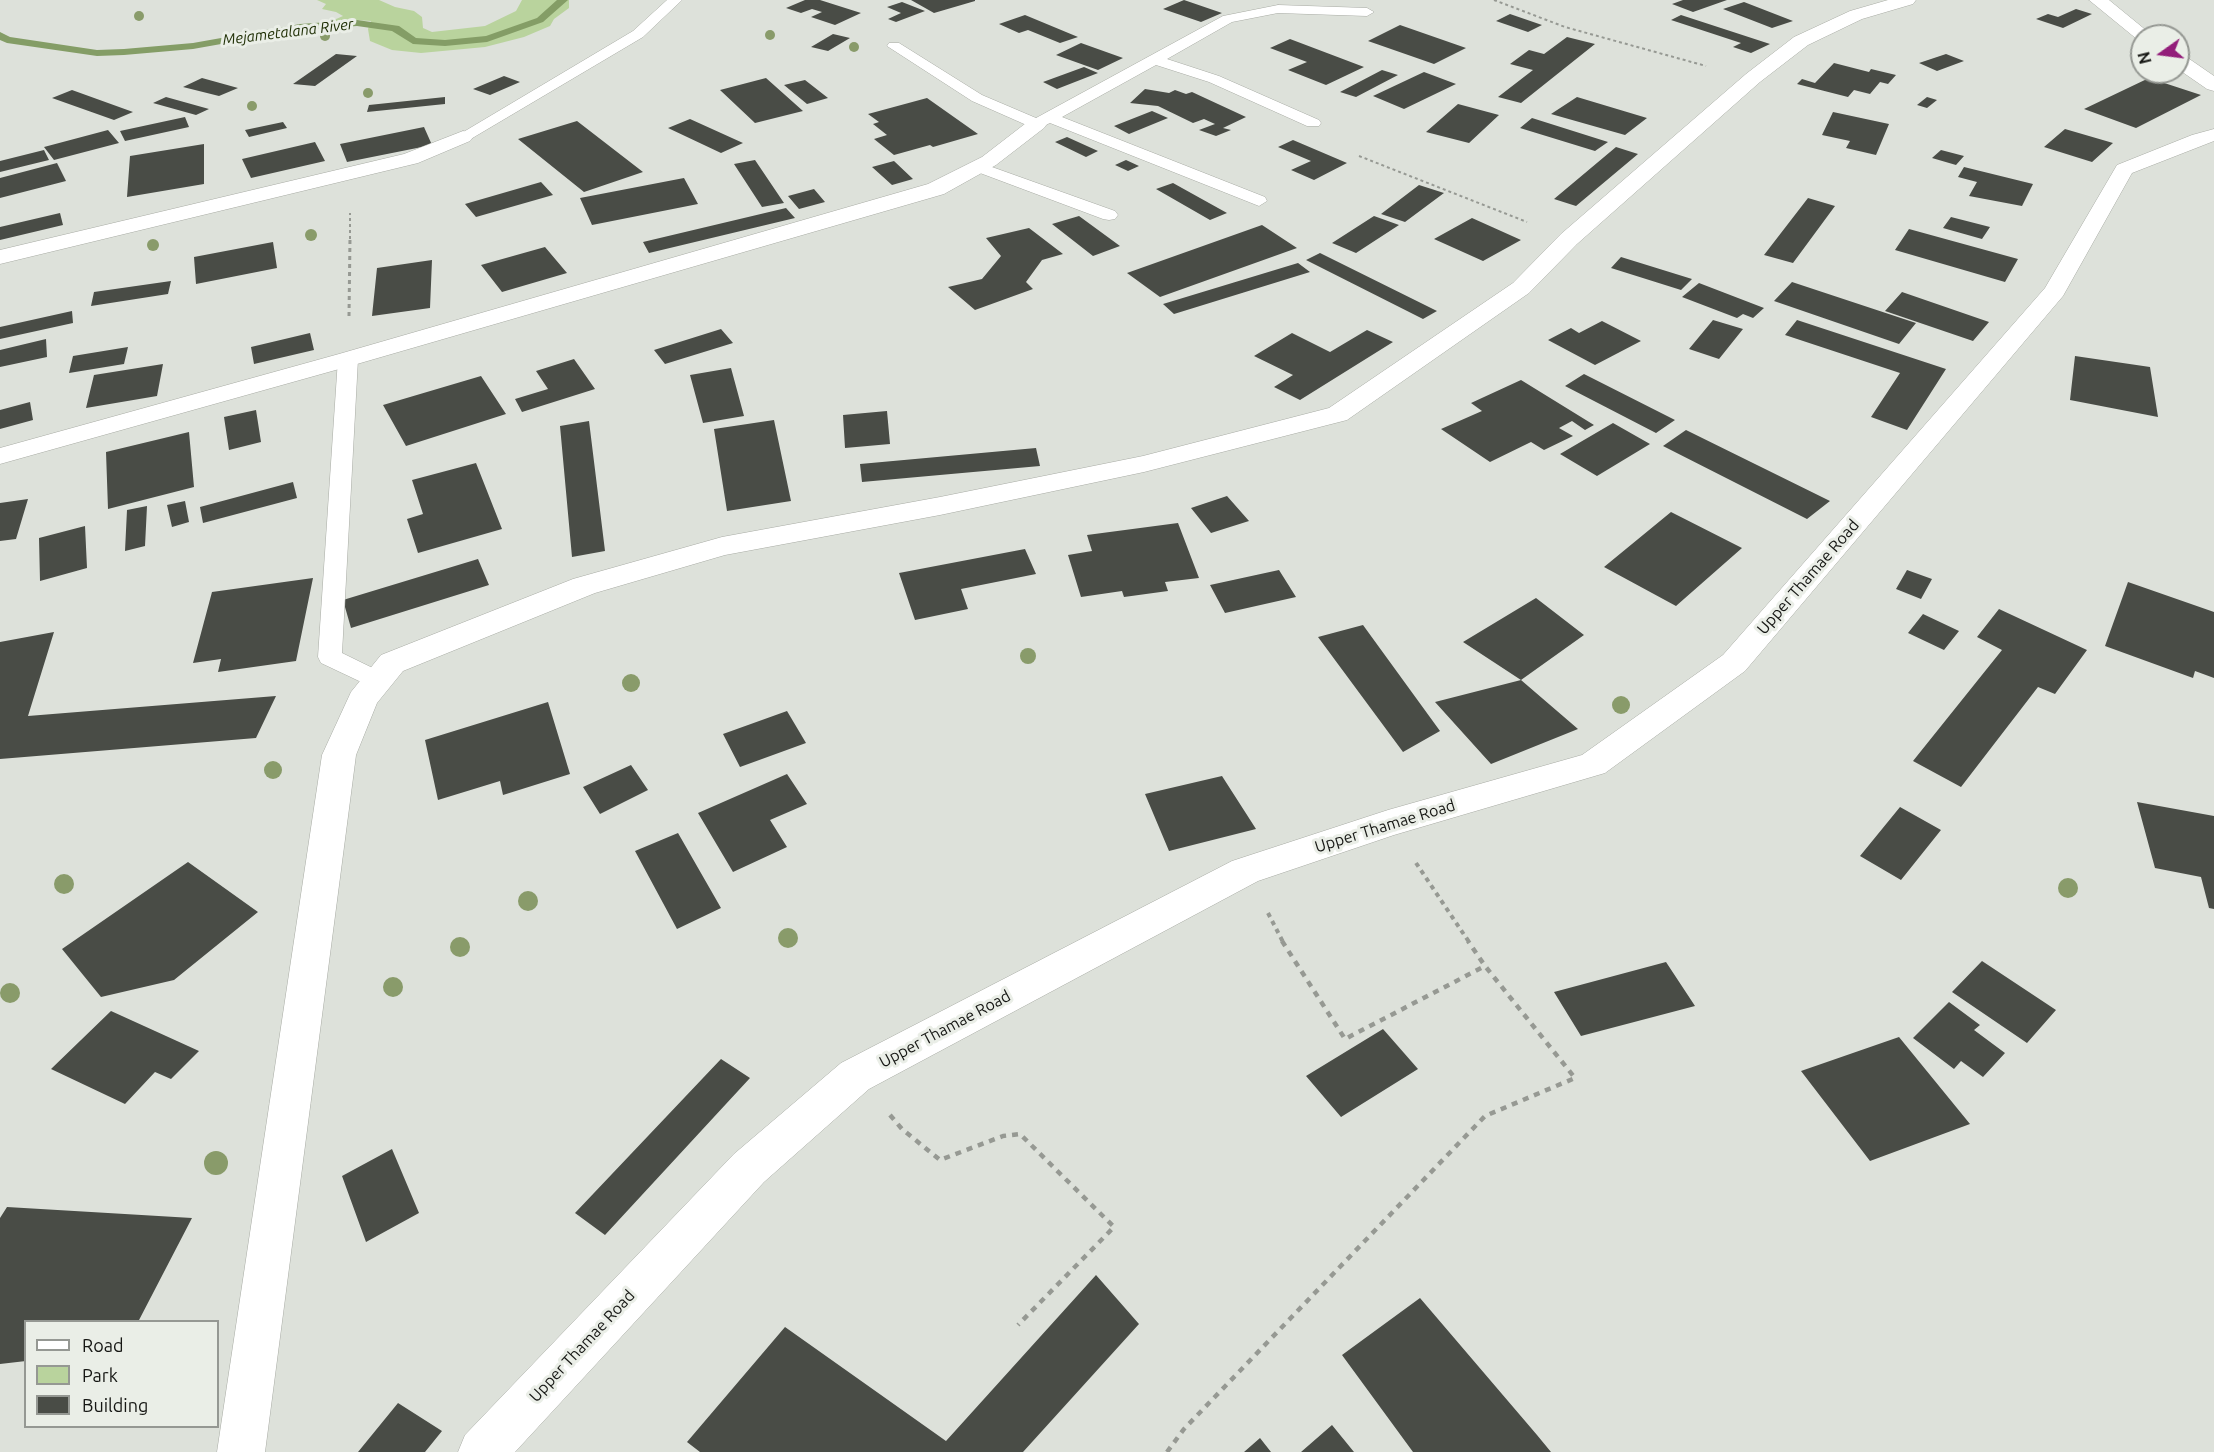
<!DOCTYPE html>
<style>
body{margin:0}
#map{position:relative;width:2214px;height:1452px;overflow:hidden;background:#dde1da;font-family:Ubuntu,sans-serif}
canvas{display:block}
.legend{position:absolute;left:24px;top:1320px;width:195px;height:108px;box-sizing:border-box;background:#eaeee7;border:2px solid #959893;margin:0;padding:8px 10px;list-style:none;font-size:18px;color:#161714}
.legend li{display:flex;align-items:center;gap:12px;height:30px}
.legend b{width:30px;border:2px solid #959893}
.north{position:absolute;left:2130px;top:24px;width:60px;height:60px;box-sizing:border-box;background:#eaeee7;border:2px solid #959893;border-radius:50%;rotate:256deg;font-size:16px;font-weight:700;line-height:24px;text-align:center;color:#161714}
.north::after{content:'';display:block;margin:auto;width:21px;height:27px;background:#931d7a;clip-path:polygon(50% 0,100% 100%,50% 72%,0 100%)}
</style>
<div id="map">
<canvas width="2214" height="1452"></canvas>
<ul class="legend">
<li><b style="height:8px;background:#fff"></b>Road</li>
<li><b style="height:16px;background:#b9d39d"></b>Park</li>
<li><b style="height:16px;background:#494c46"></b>Building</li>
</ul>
<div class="north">N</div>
</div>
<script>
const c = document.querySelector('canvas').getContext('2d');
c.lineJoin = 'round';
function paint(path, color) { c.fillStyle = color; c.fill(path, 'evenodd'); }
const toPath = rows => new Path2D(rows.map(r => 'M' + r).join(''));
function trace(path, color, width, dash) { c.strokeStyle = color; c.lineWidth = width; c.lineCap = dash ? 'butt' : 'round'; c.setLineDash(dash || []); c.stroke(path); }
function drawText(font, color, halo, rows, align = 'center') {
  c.font = font + ' Ubuntu,sans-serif'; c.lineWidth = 6; c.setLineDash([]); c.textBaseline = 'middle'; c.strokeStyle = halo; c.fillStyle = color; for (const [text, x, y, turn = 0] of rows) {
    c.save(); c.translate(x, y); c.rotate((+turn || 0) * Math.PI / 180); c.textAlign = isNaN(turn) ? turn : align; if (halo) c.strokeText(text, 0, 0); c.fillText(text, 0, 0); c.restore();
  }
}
const green = toPath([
 [317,0,379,0,395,7,414,11,422,17,423,28,432,32,485,26,516,11,522,0,569,0,569,8,554,19,550,26,524,37,485,47,421,53,392,50,370,41,368,29,371,21,355,20,349,29,337,32,327,29,327,23,343,16,336,12,322,9,326,4]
]);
const stream = toPath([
 [557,0,568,0,543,22,487,42,445,46,413,44,392,31,357,26,300,30,193,49,124,55,97,56,7,43,0,40,0,32,10,37,97,50,124,49,193,43,300,24,357,20,399,26,416,38,445,40,486,36,537,18,557,0]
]);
const building = toPath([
 [805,0,820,0,861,13,835,25,811,17,822,12,812,9,801,13,786,8],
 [911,0,975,0,975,1,934,13],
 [1184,0,1222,13,1201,22,1163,9],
 [1683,0,1727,0,1693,12,1672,4],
 [902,2,925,11,896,22,888,19,901,13,887,7],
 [1744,2,1793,21,1772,28,1723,9],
 [2076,9,2092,14,2063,28,2036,19,2048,14,2058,17],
 [1510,14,1542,25,1528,32,1496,21],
 [1025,15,1078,37,1060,43,1028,30,1019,33,999,24],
 [1681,15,1770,44,1751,53,1733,47,1741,43,1671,20],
 [1400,25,1466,48,1434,64,1368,41],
 [833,34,850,38,828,51,811,47],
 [1567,37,1595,44,1521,103,1498,97,1533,70,1510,64,1529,50,1544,54],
 [1290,39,1364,67,1326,85,1288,70,1307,62,1270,48],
 [1081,43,1123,58,1098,70,1056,55],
 [336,54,357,56,315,86,293,84],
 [1946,54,1964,61,1937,71,1919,63],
 [1834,63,1869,72,1871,69,1896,75,1888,84,1880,82,1870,94,1854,90,1848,97,1797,84,1802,79,1815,83],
 [1084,67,1098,73,1057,89,1043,82],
 [1382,70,1398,75,1356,97,1340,92],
 [1424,72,1456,84,1404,109,1373,96],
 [504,76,520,82,490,95,473,89],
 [202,78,238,88,219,96,183,87],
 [766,78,803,111,755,123,720,90],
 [2149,78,2201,95,2136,128,2084,109],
 [805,80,828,98,807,104,784,85],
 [1145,89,1169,93,1175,90,1186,94,1192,92,1246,117,1223,128,1231,130,1216,136,1199,130,1215,124,1204,119,1193,123,1158,106,1130,103],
 [72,90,133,112,114,120,52,98],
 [166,97,209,109,196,115,153,103],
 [445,97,445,104,367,112,369,105],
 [1577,97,1647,118,1625,135,1551,114],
 [1927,97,1937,100,1927,108,1917,105],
 [927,98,978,134,933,147,930,145,894,155,874,139,887,135,873,124,879,122,868,114],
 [1458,104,1499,115,1469,143,1426,132],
 [1152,111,1168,118,1129,134,1114,126],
 [1833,112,1889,124,1876,155,1846,148,1850,141,1822,135],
 [185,117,189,127,125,141,120,131],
 [1532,118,1608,142,1595,151,1520,128],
 [690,119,743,143,721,153,668,128],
 [577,121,643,172,584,192,518,139],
 [283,122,287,128,249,137,245,130],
 [424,127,432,145,347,162,340,144],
 [2065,129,2113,143,2092,162,2044,147],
 [108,130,119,143,54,160,44,147],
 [1067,137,1098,151,1086,157,1055,142],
 [1293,140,1347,163,1314,180,1291,170,1311,161,1278,147],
 [315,142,325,161,251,178,242,159],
 [204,144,204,184,127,197,130,156],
 [1616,147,1638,154,1576,206,1554,199],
 [44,150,49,160,0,172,0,161],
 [1941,150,1964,156,1956,165,1932,158],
 [755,160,784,203,762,207,734,164],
 [1126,160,1139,166,1128,171,1115,165],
 [894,161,913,179,892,185,872,167],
 [57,163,66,181,0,198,0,178],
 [1964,167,2033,184,2022,206,1969,196,1977,182,1958,177],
 [684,178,698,204,592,225,580,198],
 [541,182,553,195,476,217,465,204],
 [1173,183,1227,213,1210,220,1156,189],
 [1419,185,1444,193,1405,222,1381,214],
 [814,189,825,202,799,209,788,196],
 [1808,198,1835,206,1793,263,1764,255],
 [786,208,795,218,649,253,643,242],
 [60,213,63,225,0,240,0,227],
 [1079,216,1120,246,1093,256,1052,224],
 [1374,216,1399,225,1356,253,1332,243],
 [1951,217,1990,227,1982,239,1943,228],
 [1472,218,1521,240,1483,261,1434,239],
 [1262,225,1297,248,1160,297,1127,273],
 [1029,228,1063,254,1042,260,1026,282,1033,289,975,310,948,287,982,279,1001,256,986,238],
 [1909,229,2018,259,2005,282,1895,250],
 [273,242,277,268,196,284,194,257],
 [545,247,567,273,502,292,481,265],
 [1320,253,1437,311,1423,319,1306,260],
 [1621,257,1692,279,1681,290,1611,268],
 [432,260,430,308,372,316,377,268],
 [1298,263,1310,272,1174,314,1163,304],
 [171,281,168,294,91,306,94,292],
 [1792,282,1916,323,1899,344,1774,301],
 [1699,283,1764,308,1753,318,1743,314,1737,318,1682,297],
 [1902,292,1989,322,1973,341,1885,311],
 [72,311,73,323,0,339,0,327],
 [1713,320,1743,329,1719,359,1689,349],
 [1797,320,1946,369,1907,430,1871,417,1900,373,1785,335],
 [1602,321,1641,341,1595,365,1548,340,1571,328,1579,333],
 [721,329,733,343,665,364,654,350],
 [1367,330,1393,342,1300,400,1274,387,1293,375,1254,356,1292,333,1330,352],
 [310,333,314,350,254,364,251,347],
 [46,339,47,357,0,367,0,350],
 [128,347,124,364,69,373,73,356],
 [2075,356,2150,367,2158,417,2070,400],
 [574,359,595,389,522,412,515,399,548,389,536,371],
 [163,364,157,396,86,408,94,375],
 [731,368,744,416,703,423,690,375],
 [1584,374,1675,420,1656,433,1565,386],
 [481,376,506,414,406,446,383,405],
 [1521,380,1594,425,1585,430,1572,421,1559,428,1573,436,1544,450,1531,442,1490,462,1441,429,1482,411,1471,403],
 [30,402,33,420,0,429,0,410],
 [256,410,261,442,229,450,224,417],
 [887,411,890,444,845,448,843,415],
 [774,420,791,501,727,511,714,429],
 [589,421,605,551,572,557,560,426],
 [1613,423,1650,444,1597,476,1560,454],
 [1686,430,1830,501,1807,519,1663,446],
 [189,432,194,487,108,509,106,452],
 [1036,448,1040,466,862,482,860,464],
 [476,463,502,529,418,553,407,519,423,514,412,480],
 [293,482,297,498,203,523,200,507],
 [1227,496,1249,521,1211,533,1191,508],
 [28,499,16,539,0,541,0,503],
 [185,501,189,522,172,527,167,505],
 [147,506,145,546,125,551,127,510],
 [1671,512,1742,548,1676,606,1604,567],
 [1178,523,1199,578,1165,582,1168,591,1124,597,1122,591,1081,597,1068,555,1092,551,1087,535],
 [85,526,87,568,40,581,39,538],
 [1025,549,1036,574,961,589,968,609,915,620,899,573],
 [478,559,489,585,351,628,343,600],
 [1279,570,1296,597,1225,613,1210,585],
 [1907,570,1932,579,1921,599,1896,589],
 [313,578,296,661,218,672,221,659,193,663,212,592],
 [2128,582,2214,612,2214,678,2195,671,2193,678,2105,646],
 [1536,598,1584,635,1521,680,1463,642],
 [1999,609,2087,650,2055,694,2038,687,1961,787,1913,761,2002,650,1977,637],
 [1923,614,1959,631,1944,650,1908,633],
 [1363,625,1440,731,1403,752,1318,637],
 [54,632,28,716,276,696,256,738,0,759,0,642],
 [1521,680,1578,729,1491,764,1435,702],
 [548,702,570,774,503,795,500,781,438,800,425,740],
 [787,711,806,743,740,767,723,734],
 [631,765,648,790,600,814,583,787],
 [787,774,807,804,770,820,787,847,733,872,698,813],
 [1222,776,1256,829,1169,851,1145,794],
 [2137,802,2214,816,2214,909,2209,908,2201,877,2155,868],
 [1900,807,1941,830,1901,880,1860,856],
 [678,833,721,908,677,929,635,851],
 [188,862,258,912,174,980,101,997,62,949],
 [1982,961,2056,1010,2027,1043,1952,992],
 [1666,962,1695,1006,1581,1036,1554,992],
 [1949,1002,1980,1025,1974,1030,2005,1053,1983,1077,1961,1061,1954,1069,1913,1038],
 [111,1011,199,1051,171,1079,155,1072,125,1104,51,1069],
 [1383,1029,1418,1069,1341,1117,1306,1076],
 [1899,1037,1970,1124,1870,1161,1801,1071],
 [721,1059,750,1078,605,1235,575,1213],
 [392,1149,419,1213,366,1242,342,1176],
 [7,1207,192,1218,138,1322,26,1322,26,1361,0,1364,0,1218],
 [1096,1275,1139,1324,1023,1452,700,1452,687,1442,785,1327,946,1441],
 [1420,1298,1537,1435,1551,1452,1413,1452,1342,1355],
 [398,1403,442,1431,425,1452,358,1452],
 [1332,1425,1354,1452,1301,1452],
 [1260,1438,1271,1452,1244,1452]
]);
const pathFar3 = toPath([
 [1494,0,1565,27,1706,66],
 [1359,156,1527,222],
 [350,239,350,213]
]);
const pathFar2 = toPath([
 [349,316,350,238]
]);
const pathFar1 = toPath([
 [1416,863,1469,942],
 [1268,913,1283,942]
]);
const path = toPath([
 [1282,941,1345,1039,1485,966],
 [890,1115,902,1129,940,1160,1003,1136,1020,1134,1114,1227,1018,1325],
 [1167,1452,1184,1429,1485,1116,1575,1078,1485,966,1468,941]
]);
const service = toPath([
 [667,0,682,0,643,37,469,140,457,140,455,137,633,31,667,0],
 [1278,5,1367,8,1374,12,1367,16,1278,13,1232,22,1167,59,1219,76,1319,120,1321,123,1319,126,1307,126,1209,82,1156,65,1062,117,1265,197,1267,201,1259,206,1050,123,1037,129,1031,127,972,101,887,46,889,43,899,43,982,95,1036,118,1223,16,1278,5],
 [978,162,1115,211,1118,215,1115,219,1109,220,1103,219,972,170,970,167,972,164,978,162],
 [348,353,355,355,358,359,342,653,385,674,388,680,385,686,376,689,321,663,318,657,338,359,341,355,348,353]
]);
const minor = toPath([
 [1888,0,1916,0,1913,4,1862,19,1808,45,1760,82,1577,244,1529,293,1347,420,1144,472,940,515,725,555,595,593,403,671,377,703,356,755,265,1452,217,1452,322,755,351,692,381,655,573,579,722,537,940,497,1143,456,1329,408,1513,283,1561,234,1746,74,1794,37,1850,11,1888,0],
 [1037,118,1044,120,1047,124,1044,128,996,165,944,194,357,364,0,464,0,448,339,354,928,184,982,157,1030,120,1037,118],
 [463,131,470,133,473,137,470,141,418,163,0,264,0,250,404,154,463,131]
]);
const tertiary = toPath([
 [2089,0,2109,0,2153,36,2142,36,2142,41,2138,40,2089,0],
 [2178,54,2185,56,2214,76,2214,91,2207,89,2178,69,2178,54],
 [2214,129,2214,141,2132,173,2063,296,1745,671,1605,773,1394,835,1258,881,869,1089,764,1182,515,1452,458,1452,465,1435,734,1154,841,1063,1232,861,1388,810,1582,755,1723,655,2045,288,2117,165,2192,135,2214,129]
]);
const trees = [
 [139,16,5],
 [770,35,5],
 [325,36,5],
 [854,47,5],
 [368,93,5],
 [252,106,5],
 [311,235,6],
 [153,245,6],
 [1028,656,8],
 [631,683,9],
 [1621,705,9],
 [273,770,9],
 [64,884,10],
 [2068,888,10],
 [528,901,10],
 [788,938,10],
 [460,947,10],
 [393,987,10],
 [10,993,10],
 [216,1163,12]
];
const farWaternames = [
 ["Mejametalana River",288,32,-7]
];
const streetNames = [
 ["Upper Thamae Road",1808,577,-49],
 ["Upper Thamae Road",1385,826,-17],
 ["Upper Thamae Road",945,1029,-28],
 ["Upper Thamae Road",582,1346,-47]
];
paint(green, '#b9d39d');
paint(stream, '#849d66');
paint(building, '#494c46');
trace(service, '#a8aba4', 1);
trace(minor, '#a8aba4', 1);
trace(tertiary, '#a8aba4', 1);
trace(pathFar3, '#969993', 2, [3, 3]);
trace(pathFar2, '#969993', 3, [4, 4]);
trace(pathFar1, '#969993', 4, [4.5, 4.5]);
trace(path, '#969993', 4.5, [6, 6]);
paint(service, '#fff');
paint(minor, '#fff');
paint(tertiary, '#fff');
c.fillStyle = '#899b6a';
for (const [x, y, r] of trees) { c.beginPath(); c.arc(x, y, r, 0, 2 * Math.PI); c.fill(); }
drawText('italic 15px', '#203006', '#eaeee7', farWaternames);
drawText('16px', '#161714', '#eaeee7', streetNames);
</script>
